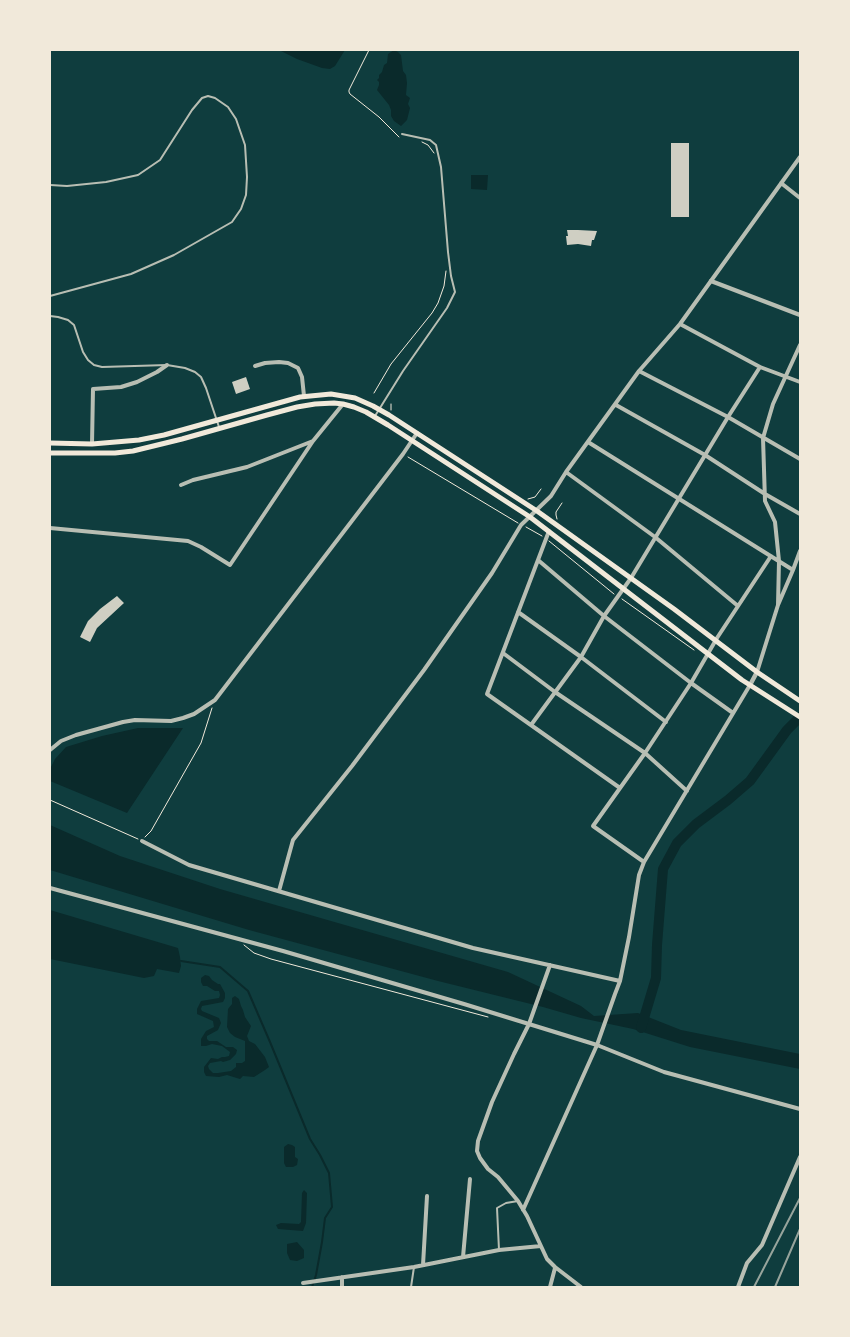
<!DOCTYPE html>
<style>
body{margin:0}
#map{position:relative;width:850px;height:1337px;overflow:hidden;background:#0f3d3e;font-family:Barlow,sans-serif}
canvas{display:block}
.frame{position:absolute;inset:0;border:51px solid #f1e9da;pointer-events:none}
</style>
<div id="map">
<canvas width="850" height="1337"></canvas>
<div class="frame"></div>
</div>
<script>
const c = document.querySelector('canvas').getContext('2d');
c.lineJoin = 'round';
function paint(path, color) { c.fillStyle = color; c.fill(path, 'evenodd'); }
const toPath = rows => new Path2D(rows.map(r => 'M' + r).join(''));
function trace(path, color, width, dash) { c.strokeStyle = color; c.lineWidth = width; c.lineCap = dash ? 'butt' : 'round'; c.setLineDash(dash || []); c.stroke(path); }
const water = toPath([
 [279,50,345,50,335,66,330,69,322,68,297,59],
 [394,50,398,52,401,55,403,71,406,75,407,83,406,95,410,98,408,104,410,108,407,120,401,126,394,121,391,116,391,110,389,105,377,90,379,85,379,82,377,80,379,78,379,75,382,72,384,65,387,63,388,54],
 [471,175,488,175,487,190,471,189],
 [138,728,183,728,127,813,50,781,50,769,55,759,66,747,102,736],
 [50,825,120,856,220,889,508,972,581,1006,594,1016,638,1013,681,1030,800,1054,800,1069,690,1047,633,1029,581,1018,543,1007,438,981,249,930,50,870],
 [50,910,178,948,180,957,181,966,179,973,157,969,154,976,144,978,50,959],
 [205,975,209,976,212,980,218,984,220,984,225,993,225,998,223,1002,202,1006,201,1009,202,1011,219,1018,221,1023,218,1030,207,1036,207,1039,209,1041,217,1041,226,1047,233,1047,237,1050,236,1054,230,1060,223,1062,221,1061,210,1063,208,1066,209,1069,213,1073,218,1073,231,1071,236,1067,236,1063,242,1063,245,1061,245,1041,235,1037,230,1033,227,1027,228,1009,232,1004,232,998,235,996,239,999,241,1006,243,1010,245,1017,251,1026,247,1036,249,1041,255,1044,265,1057,269,1067,265,1070,254,1077,243,1076,240,1079,227,1075,219,1077,206,1076,204,1072,204,1067,211,1058,218,1059,222,1057,225,1057,229,1056,230,1052,222,1046,212,1044,206,1046,201,1046,201,1039,206,1031,214,1027,213,1021,197,1014,197,1009,201,1001,219,998,220,995,219,991,215,991,207,986,203,986,201,982,201,978],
 [288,1144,292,1145,295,1147,295,1157,298,1159,297,1165,293,1167,286,1167,284,1163,284,1147],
 [304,1190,307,1193,306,1223,303,1231,278,1229,276,1225,281,1223,299,1224,301,1222,302,1193],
 [297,1242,304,1250,304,1258,297,1261,290,1260,287,1253,287,1244]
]);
const stream = toPath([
 [181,961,220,967,248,991,270,1042,310,1139,320,1155,329,1173,332,1207,325,1218,322,1242,316,1275,312,1287]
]);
const river = toPath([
 [641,1028,656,978,657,945,663,869,677,843,696,824,728,800,750,781,787,730,800,717]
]);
const building = toPath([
 [671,143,689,143,689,217,671,217],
 [567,230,578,230,597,231,594,240,592,240,591,246,578,244,567,245,566,236,568,236],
 [246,377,250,389,236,394,232,382],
 [117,596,124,603,97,628,90,642,80,637,88,621,100,609]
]);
const path = toPath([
 [369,50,349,90,349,92,350,94,379,117,399,137],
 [422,142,428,145,434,153],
 [374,393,391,364,432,313,438,303,444,286,446,271],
 [391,404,391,410],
 [408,457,518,523],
 [528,499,535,497,541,489],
 [557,519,556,515,556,512,562,503],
 [526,527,542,536],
 [549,541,614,594],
 [622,599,694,650],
 [50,800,138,839],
 [145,837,151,831,201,743,212,708],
 [244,945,254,953,271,959,488,1017]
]);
const service = toPath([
 [50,185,67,186,106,182,138,175,160,160,192,110,202,98,208,96,215,98,228,107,236,119,245,145,247,177,246,195,241,209,232,222,174,255,131,274,50,296],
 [50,316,58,317,68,320,74,325,83,352,88,360,94,365,102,367,167,365,185,368,195,372,201,377,206,388,219,427],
 [375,416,403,371,447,308,455,292,451,276,448,252,441,167,436,145,430,140,402,134],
 [499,1250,497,1208,506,1203,518,1201],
 [411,1287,414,1267]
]);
const minor = toPath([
 [781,183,800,198],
 [680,324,760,367,800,382],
 [255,366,265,363,279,362,288,363,298,368,302,377,304,396],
 [639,371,728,417,800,459],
 [616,405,705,455,765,494,800,514],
 [588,442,793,570],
 [92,444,93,389,121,387,137,382,157,372,167,365],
 [566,472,655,537,738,606],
 [181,485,193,480,247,467,313,441],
 [50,528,188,541,201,547,230,565,313,441,343,404],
 [549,531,487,694,620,788],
 [538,560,604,616,691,683,733,713],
 [778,605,779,561,775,522,765,501,763,438,773,404,800,345],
 [518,612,581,657,666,722],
 [503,653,555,692,645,753,687,791],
 [757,672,778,605,793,570,800,551],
 [531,725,581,657,604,616,631,578,728,417,760,367],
 [50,750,61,741,76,735,123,722,135,720,171,721,183,718,194,714,215,700,403,454,417,433],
 [142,841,189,865,473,948,620,981],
 [644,862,593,826,645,753,691,683,717,638,771,556],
 [50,888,283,951,464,1004,597,1045,664,1072,800,1109],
 [279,891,293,840,352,766,424,670,492,573,521,525,551,496,566,472,639,371,680,324,800,157],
 [550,965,529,1024,514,1054,492,1102,478,1141,477,1151,480,1158,488,1169,498,1177,518,1201,527,1216,547,1259,555,1267,581,1287],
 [523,1210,597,1045,615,994,620,981,629,937,639,875,644,862,750,685],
 [463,1257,470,1179],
 [423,1265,427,1196],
 [303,1283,414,1267,499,1250,541,1246],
 [342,1287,342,1277],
 [550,1287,555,1268],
 [738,1287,747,1263,762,1245,800,1157]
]);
const tertiary = toPath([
 [711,281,800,315],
 [750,685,757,672]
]);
const secondary = toPath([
 [50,443,92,444,139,440,164,435,300,397,331,394,355,398,373,406,389,415,537,511,674,609,757,672,800,701],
 [50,453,115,453,133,451,182,439,267,415,297,407,315,404,334,403,343,404,354,407,366,412,388,425,530,517,742,680,800,717]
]);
const rail = toPath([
 [754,1287,800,1198],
 [775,1287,800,1229]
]);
paint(water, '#0a2a2b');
trace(stream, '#0a2a2b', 2);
trace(river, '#0a2a2b', 10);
paint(building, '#cfcfc3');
trace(path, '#f1e9da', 1);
trace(service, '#b8beb3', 2);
trace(minor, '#b8beb3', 4);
trace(tertiary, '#b8beb3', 4.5);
trace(secondary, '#f1e9da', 5);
trace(rail, '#97a49c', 2);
</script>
